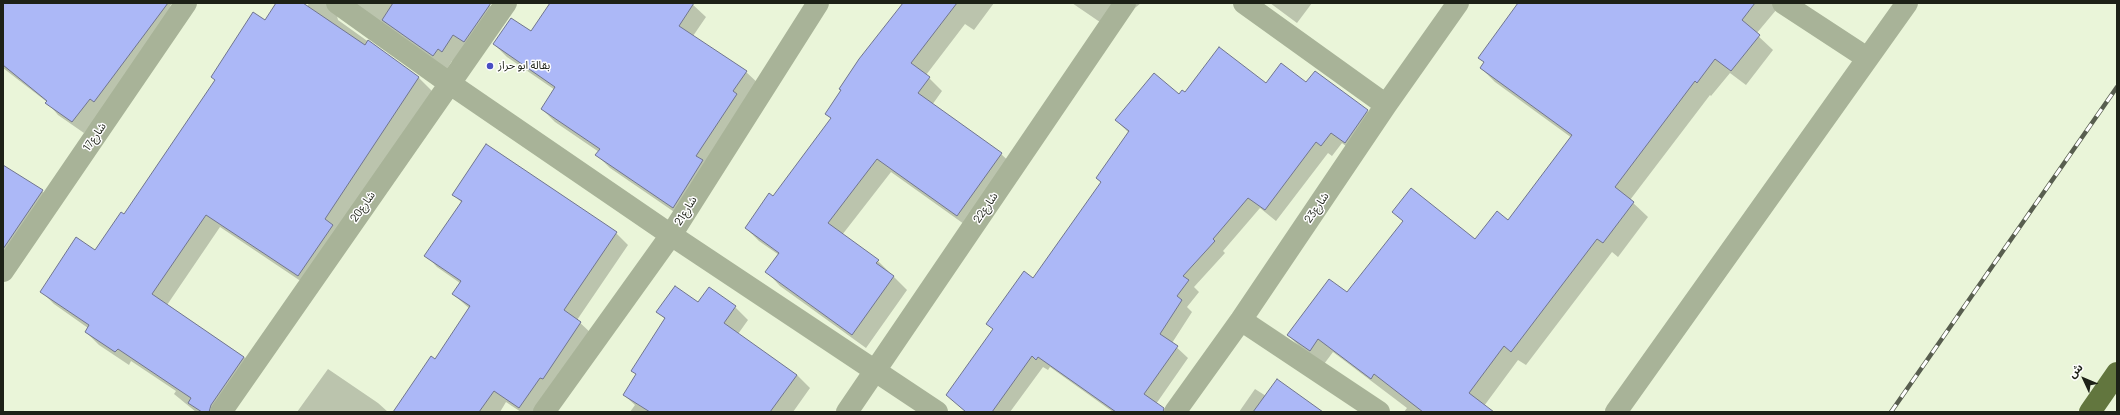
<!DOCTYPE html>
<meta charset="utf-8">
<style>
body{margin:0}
#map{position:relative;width:2120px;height:415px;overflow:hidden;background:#eaf5d9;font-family:Manrope,"Noto Sans Arabic",sans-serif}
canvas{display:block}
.frame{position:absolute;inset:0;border:4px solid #1d2117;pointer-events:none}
.north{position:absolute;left:2064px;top:359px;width:40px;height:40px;-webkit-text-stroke:3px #fff;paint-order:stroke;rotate:314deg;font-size:11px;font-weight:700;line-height:16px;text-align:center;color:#1d2117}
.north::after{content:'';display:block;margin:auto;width:14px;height:18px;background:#1d2117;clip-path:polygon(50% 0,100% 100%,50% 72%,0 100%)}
</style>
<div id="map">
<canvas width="2120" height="415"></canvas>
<div class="frame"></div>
<div class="north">ش</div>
</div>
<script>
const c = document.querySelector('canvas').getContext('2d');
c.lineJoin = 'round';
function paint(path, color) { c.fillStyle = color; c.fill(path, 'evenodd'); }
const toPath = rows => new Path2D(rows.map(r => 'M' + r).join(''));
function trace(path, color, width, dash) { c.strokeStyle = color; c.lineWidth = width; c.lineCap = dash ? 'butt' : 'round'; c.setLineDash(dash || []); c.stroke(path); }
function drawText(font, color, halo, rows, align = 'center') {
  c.font = font + ' Manrope,"Noto Sans Arabic",sans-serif'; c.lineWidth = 3; c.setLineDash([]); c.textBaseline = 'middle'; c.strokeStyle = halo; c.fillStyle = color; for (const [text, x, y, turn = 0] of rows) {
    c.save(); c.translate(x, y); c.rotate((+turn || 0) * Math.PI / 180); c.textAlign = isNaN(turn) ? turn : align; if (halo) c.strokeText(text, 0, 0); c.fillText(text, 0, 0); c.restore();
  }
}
const shadow = toPath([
 [3,3,173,3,170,6,179,15,84,133,58,115,47,102,3,68],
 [277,3,301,3,307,7,309,3,487,3,502,18,456,64,452,61,447,69,337,16,338,20,419,78,432,91,311,288,220,227,167,305,244,357,257,371,228,412,196,412,174,394,176,391,131,361,129,365,99,345,86,332,88,328,54,304,41,291,96,251,124,215,216,81,212,77,265,21],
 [551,3,691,3,706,17,693,36,746,72,759,84,686,220,610,168,597,155,599,152,555,122,542,109,555,90,507,57,494,44,531,33],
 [904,3,994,3,974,30,965,24,926,75,942,91,932,105,1001,154,1015,167,971,229,891,172,842,235,878,261,907,290,866,348,780,286,767,272,779,255,759,241,746,228,773,197,832,119,826,114],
 [1072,3,1141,3,1130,12,1116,33],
 [1270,3,1312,3,1297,23],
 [1519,3,1782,3,1756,34,1773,50,1746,85,1730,73,1711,96,1710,95,1630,200,1648,217,1618,257,1612,252,1526,365,1518,360,1484,406,1490,412,1404,412,1407,408,1333,352,1324,364,1302,349,1288,335,1347,294,1404,222,1393,212,1475,241,1508,221,1572,138,1495,82,1481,68,1485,63,1479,58],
 [1306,84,1367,111,1378,122,1356,154,1342,143,1332,156,1328,153,1276,221,1260,208,1223,251,1225,253,1194,287,1199,292,1187,307,1192,312,1172,343,1188,358,1156,404,1163,412,1113,412,1050,367,1048,370,1043,367,1010,412,966,412,947,395,994,330,987,324,1033,279,1102,182,1129,133,1116,120,1185,94,1266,85],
 [3,166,42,191,56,205,3,256],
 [454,195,616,233,628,245,577,320,592,334,536,412,521,412,506,402,500,412,394,412,435,360,470,309,453,294,460,283,437,267,426,255,462,203],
 [709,288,735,307,748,320,738,334,797,375,810,388,793,412,630,412,635,405,624,395,637,375,665,319,658,312,698,304],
 [328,369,378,403,388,412,297,412],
 [1255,389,1266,396,1321,412,1239,412]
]);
const building = toPath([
 [3,3,168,3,94,102,90,99,72,122,45,103,47,101,3,65,3,3],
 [276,3,303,3,365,45,368,40,419,77,325,219,333,225,298,276,206,215,152,294,244,357,211,405,209,412,202,412,188,403,191,398,118,349,115,352,85,332,89,325,40,292,76,237,95,250,121,212,124,214,215,80,211,77,253,12,265,20,276,3],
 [393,3,491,3,464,42,453,35,442,52,438,49,433,56,382,20,393,3],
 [550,3,694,3,679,26,747,71,733,91,737,94,696,156,703,160,673,208,595,155,600,149,541,109,555,87,493,44,511,18,531,31,550,3],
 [903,3,957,3,911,63,930,77,918,93,1002,153,957,216,877,159,828,223,879,260,876,263,894,276,852,335,765,272,779,253,745,228,769,193,773,196,831,118,825,114,841,90,839,89,859,59,903,3],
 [1518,3,1755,3,1742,20,1760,35,1731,71,1715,59,1697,83,1695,81,1615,187,1634,202,1603,243,1597,239,1511,352,1504,346,1469,393,1494,412,1423,412,1374,374,1371,379,1318,339,1310,351,1287,335,1329,279,1347,292,1403,221,1392,212,1411,188,1475,239,1497,211,1508,220,1572,135,1480,68,1484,62,1478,58,1518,3],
 [1219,47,1266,83,1281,63,1306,82,1315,71,1368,110,1345,143,1331,133,1321,146,1316,142,1265,210,1248,198,1213,239,1215,241,1183,276,1189,280,1177,296,1182,300,1160,334,1178,346,1144,394,1164,408,1163,412,1116,412,1038,357,1036,360,1032,356,992,412,966,412,946,395,993,329,986,324,1024,271,1033,278,1101,182,1096,178,1129,131,1115,120,1154,73,1179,94,1182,90,1185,92,1219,47],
 [486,144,617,232,564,310,581,322,543,379,540,378,519,408,494,391,479,412,393,412,431,356,435,359,470,306,452,294,461,281,424,256,462,201,452,195,486,144],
 [3,165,43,190,3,249,3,165],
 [675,286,698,302,709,287,736,306,724,323,797,375,770,412,650,412,623,395,636,374,631,371,665,318,656,312,675,286],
 [1277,379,1323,412,1253,412,1277,379]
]);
const minor = toPath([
 [337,3,449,83,671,235,937,412],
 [1244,3,1386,105],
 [1783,3,1867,58],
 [3,271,186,3],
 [1241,320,1379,412],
 [221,412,506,3],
 [544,412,671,235,818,3],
 [847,412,1125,3],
 [1175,412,1241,320,1386,105,1458,3],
 [1616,412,1907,3]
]);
const trunk = toPath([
 [2090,412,2117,373]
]);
const rail = toPath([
 [1891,412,2117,87]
]);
const markers = [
 [490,66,4,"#484ec3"]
];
const poiNames = [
 ["بقالة ابو حراز",498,66]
];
const streetNames = [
 ["شارع17",95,137,-56],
 ["شارع20",363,207,-55],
 ["شارع22",986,208,-56],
 ["شارع23",1317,208,-56],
 ["شارع21",686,211,-58]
];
paint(shadow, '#0003');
paint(building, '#acb8f7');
trace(building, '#70758e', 1);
trace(minor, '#a8b398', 22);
trace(trunk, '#62763e', 22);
trace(rail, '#585e4f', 4.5);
trace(rail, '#fff', 3, [9]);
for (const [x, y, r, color] of markers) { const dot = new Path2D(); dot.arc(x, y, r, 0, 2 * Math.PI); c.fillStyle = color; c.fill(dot); trace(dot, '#fff', 1.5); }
drawText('11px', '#1d2117', '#fff', poiNames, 'left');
drawText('11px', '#1d2117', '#fff', streetNames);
</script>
